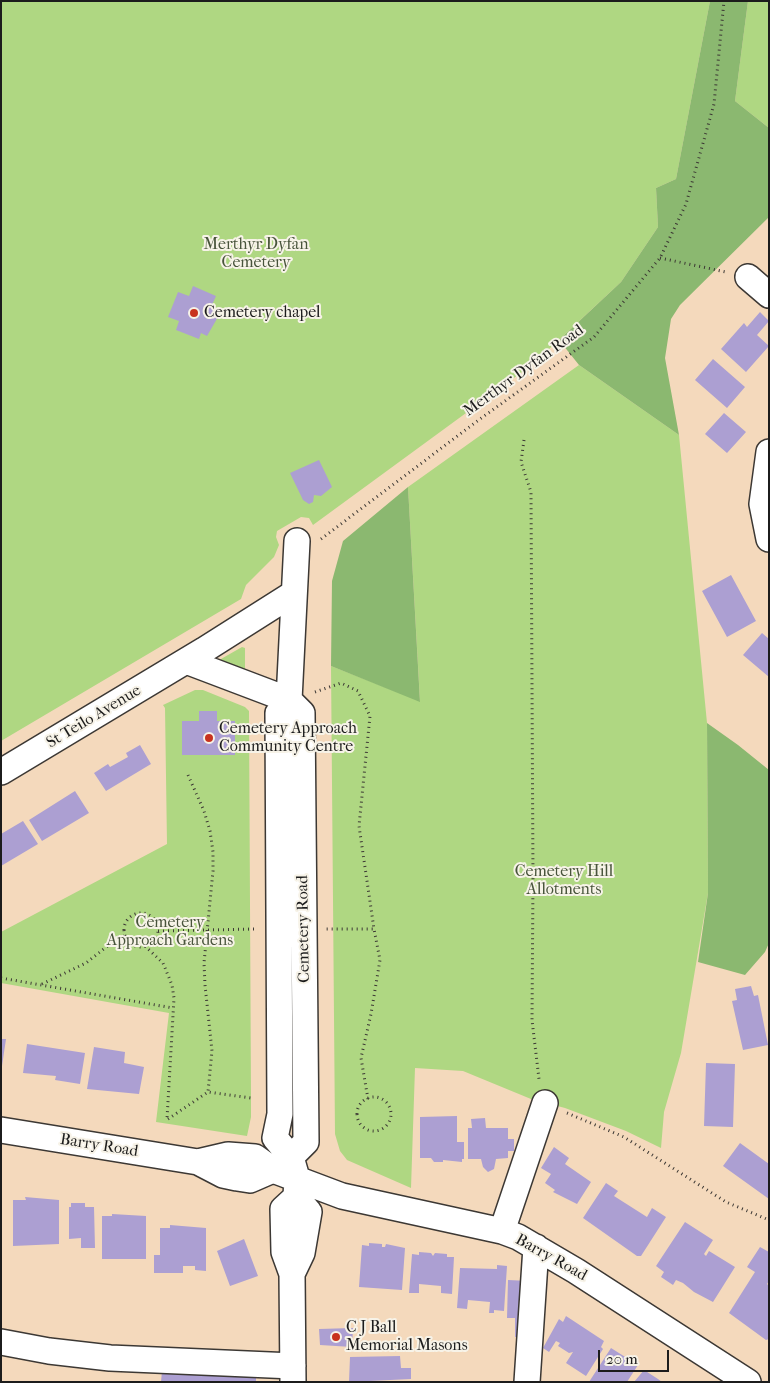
<!DOCTYPE html>
<style>
body{margin:0}
#map{position:relative;width:770px;height:1383px;overflow:hidden;background:#f4d9bc;font-family:"IM FELL French Canon",serif}
canvas{display:block}
.frame{position:absolute;inset:0;border:2px solid #1c1c1c;pointer-events:none}
.scale{position:absolute;left:598px;top:1350px;width:71px;height:22px;box-sizing:border-box;border:2px solid #1c1c1c;border-top:0;padding-left:6px;font-size:15px;line-height:18px;white-space:nowrap;color:#1c1c1c;-webkit-text-stroke:4px #f7f3e8;paint-order:stroke}
</style>
<div id="map">
<canvas width="770" height="1383"></canvas>
<div class="frame"></div>
<div class="scale">20 m</div>
</div>
<script>
const c = document.querySelector('canvas').getContext('2d');
c.lineJoin = 'round';
function paint(path, color) { c.fillStyle = color; c.fill(path, 'evenodd'); }
const toPath = rows => new Path2D(rows.map(r => 'M' + r).join(''));
function trace(path, color, width, dash) { c.strokeStyle = color; c.lineWidth = width; c.lineCap = dash ? 'butt' : 'round'; c.setLineDash(dash || []); c.stroke(path); }
function drawText(font, color, halo, rows, align = 'center') {
  c.font = font + ' "IM FELL French Canon",serif'; c.lineWidth = 4; c.setLineDash([]); c.textBaseline = 'middle'; c.strokeStyle = halo; c.fillStyle = color; for (const [text, x, y, turn = 0] of rows) {
    c.save(); c.translate(x, y); c.rotate((+turn || 0) * Math.PI / 180); c.textAlign = isNaN(turn) ? turn : align; if (halo) c.strokeText(text, 0, 0); c.fillText(text, 0, 0); c.restore();
  }
}
const green = toPath([
 [1,1,710,1,676,179,656,188,658,227,621,282,533,364,313,525,309,518,301,517,277,531,276,537,279,545,274,557,246,585,241,599,1,741],
 [748,1,769,1,769,128,735,101],
 [579,365,679,435,707,723,708,893,681,1053,664,1112,661,1148,626,1131,565,1108,531,1099,463,1071,415,1068,411,1188,347,1160,340,1151,335,1134,331,666,420,701,408,487],
 [242,647,245,648,245,670,221,663,221,659],
 [195,690,203,690,245,707,249,711,251,1098,251,1117,247,1136,156,1122,169,1013,1,983,1,932,167,844,165,708,163,705]
]);
const forest = toPath([
 [710,1,748,1,735,101,769,128,769,217,680,305,671,319,665,358,679,435,579,365,559,340,621,282,658,227,656,188,676,179],
 [408,487,420,702,331,666,332,581,343,541],
 [707,723,738,745,769,770,769,943,765,952,745,975,698,962,708,893]
]);
const building = toPath([
 [193,286,216,296,211,307,217,310,218,317,207,336,201,333,199,339,176,330,179,321,168,317,178,292,189,296],
 [760,312,769,321,757,335,769,346,746,372,721,349,744,323,747,327],
 [713,359,745,387,727,408,695,380],
 [724,413,746,432,727,453,705,434],
 [319,460,332,487,321,496,314,495,313,502,309,504,303,500,290,473],
 [731,575,756,621,727,637,702,591],
 [762,633,769,639,769,677,743,655],
 [199,711,217,711,217,721,235,721,235,755,182,755,182,721,199,721],
 [140,745,151,764,106,791,94,773,108,764,110,767,128,757,126,753],
 [75,791,89,813,42,841,29,820],
 [23,821,38,844,1,866,1,834],
 [751,986,754,996,758,995,768,1045,743,1050,732,1001,737,1000,735,989],
 [1,1039,6,1039,2,1066,1,1066],
 [27,1044,85,1053,80,1084,55,1080,56,1076,23,1073],
 [94,1047,125,1052,124,1063,144,1067,139,1094,87,1089],
 [706,1063,735,1064,733,1127,704,1126],
 [457,1116,457,1142,464,1142,464,1159,462,1159,462,1162,443,1160,443,1162,434,1162,431,1158,420,1158,420,1117],
 [485,1118,486,1128,508,1128,508,1139,514,1139,514,1151,508,1151,508,1158,496,1159,494,1169,488,1172,483,1167,481,1159,468,1159,468,1128,472,1128,471,1119],
 [740,1143,769,1164,769,1199,723,1166],
 [554,1147,569,1158,565,1164,591,1182,577,1204,553,1192,555,1190,545,1183,551,1174,541,1168],
 [606,1183,618,1191,614,1196,647,1217,652,1208,666,1217,641,1256,637,1256,583,1218],
 [25,1197,59,1200,59,1244,13,1246,13,1200,26,1200],
 [71,1203,85,1203,85,1207,94,1207,95,1248,81,1248,81,1238,69,1239,69,1207,71,1207],
 [112,1214,146,1216,146,1259,102,1259,102,1216,112,1216],
 [685,1222,713,1240,704,1254,706,1256,709,1251,735,1267,713,1302,694,1292,683,1283,676,1280,673,1285,661,1277,664,1272,656,1266],
 [170,1225,206,1228,206,1271,195,1270,195,1266,183,1266,183,1273,154,1273,154,1255,160,1255,160,1228,170,1228],
 [244,1239,258,1276,230,1286,217,1251],
 [369,1243,382,1244,382,1247,385,1247,386,1244,405,1248,402,1290,359,1287,362,1245,369,1246],
 [760,1247,769,1252,769,1281,767,1284,769,1286,769,1339,766,1340,729,1313,755,1272,747,1267],
 [419,1252,431,1253,433,1256,435,1253,447,1254,447,1257,454,1257,452,1294,441,1293,441,1286,419,1284,419,1293,409,1293,412,1254,419,1255],
 [497,1265,507,1266,504,1311,494,1310,494,1313,489,1313,490,1302,468,1300,467,1309,457,1308,460,1268,497,1269],
 [508,1280,529,1281,526,1337,515,1337,515,1318,507,1318],
 [566,1316,604,1341,601,1347,603,1349,586,1376,566,1363,573,1352,569,1353,558,1346,560,1343,556,1341,549,1352,543,1348,559,1319,563,1322],
 [353,1328,352,1347,320,1345,319,1329],
 [611,1348,638,1365,627,1382,589,1382],
 [400,1356,401,1368,411,1368,411,1379,349,1382,350,1357],
 [644,1370,658,1379,662,1382,634,1382],
 [162,1371,256,1373,256,1382,161,1382]
]);
const path = toPath([
 [660,258,726,272],
 [524,440,521,462,531,492,533,878,532,1020,539,1079],
 [321,539,480,419,594,337,660,258,686,204,714,104,724,1],
 [315,692,341,683,358,691,370,716,359,826,374,929,326,929],
 [188,775,204,811,210,831,213,852,213,871,204,963,205,985,212,1051,208,1092],
 '124 930a17 17 0 1 1 34 0a17 17 0 1 1-34 0Z',
 [158,931,255,929],
 [145,946,163,963,172,985,174,998,167,1119],
 [1,978,173,1008],
 [42,984,86,963,119,937,125,936],
 '357 1114a17 17 0 1 1 34 0a17 17 0 1 1-34 0Z',
 [368,1099,361,1058,371,1014,380,960,374,929],
 [567,1113,624,1137,726,1202,769,1220],
 [168,1119,208,1092,251,1098]
]);
const minor = toPath([
 [748,277,769,295],
 [769,452,762,504,769,539],
 [186,661,289,700,302,713,306,1142,291,1157],
 [1,772,204,650,294,593],
 [1,1130,198,1162,223,1175,237,1178,250,1180,273,1170],
 [198,1162,228,1155,255,1157,273,1170,342,1196,502,1231,518,1237,576,1271,748,1382],
 [502,1231,545,1103],
 [292,1274,302,1253,309,1212,296,1197],
 [1,1342,49,1351,110,1358,293,1366],
 [293,1382,292,1274,284,1252,283,1209,296,1197,297,1178,291,1157,275,1138,280,1114,278,713,289,700,297,541],
 [527,1382,536,1247]
]);
const markers = [
 [194,313,5,"#c8321e"],
 [209,738,5,"#c8321e"],
 [336,1337,5,"#c8321e"]
];
const parkNames = [
 ["Merthyr Dyfan",256,245],
 ["Cemetery",256,263],
 ["Cemetery Hill",564,872],
 ["Allotments",564,890],
 ["Cemetery",170,923],
 ["Approach Gardens",170,941]
];
const poiNames = [
 ["Cemetery chapel",204,313],
 ["Cemetery Approach",219,729],
 ["Community Centre",219,747],
 ["C J Ball",346,1328],
 ["Memorial Masons",346,1346]
];
const streetNames = [
 ["Merthyr Dyfan Road",524,371,-36],
 ["St Teilo Avenue",94,717,-31],
 ["Cemetery Road",304,929,-91],
 ["Barry Road",99,1146,9],
 ["Barry Road",551,1258,29]
];
paint(green, '#afd782');
paint(forest, '#8bb870');
paint(building, '#ac9fd2');
trace(minor, '#3c3834', 28);
trace(path, '#3c3834', 3, [1, 4]);
trace(minor, '#fff', 25);
for (const [x, y, r, color] of markers) { const dot = new Path2D(); dot.arc(x, y, r, 0, 2 * Math.PI); c.fillStyle = color; c.fill(dot); trace(dot, '#f7f3e8', 2); }
drawText('16px', '#48543b', '#f7f3e8', parkNames);
drawText('16px', '#1c1c1c', '#f7f3e8', poiNames, 'left');
drawText('16px', '#1c1c1c', '#f7f3e8', streetNames);
</script>
